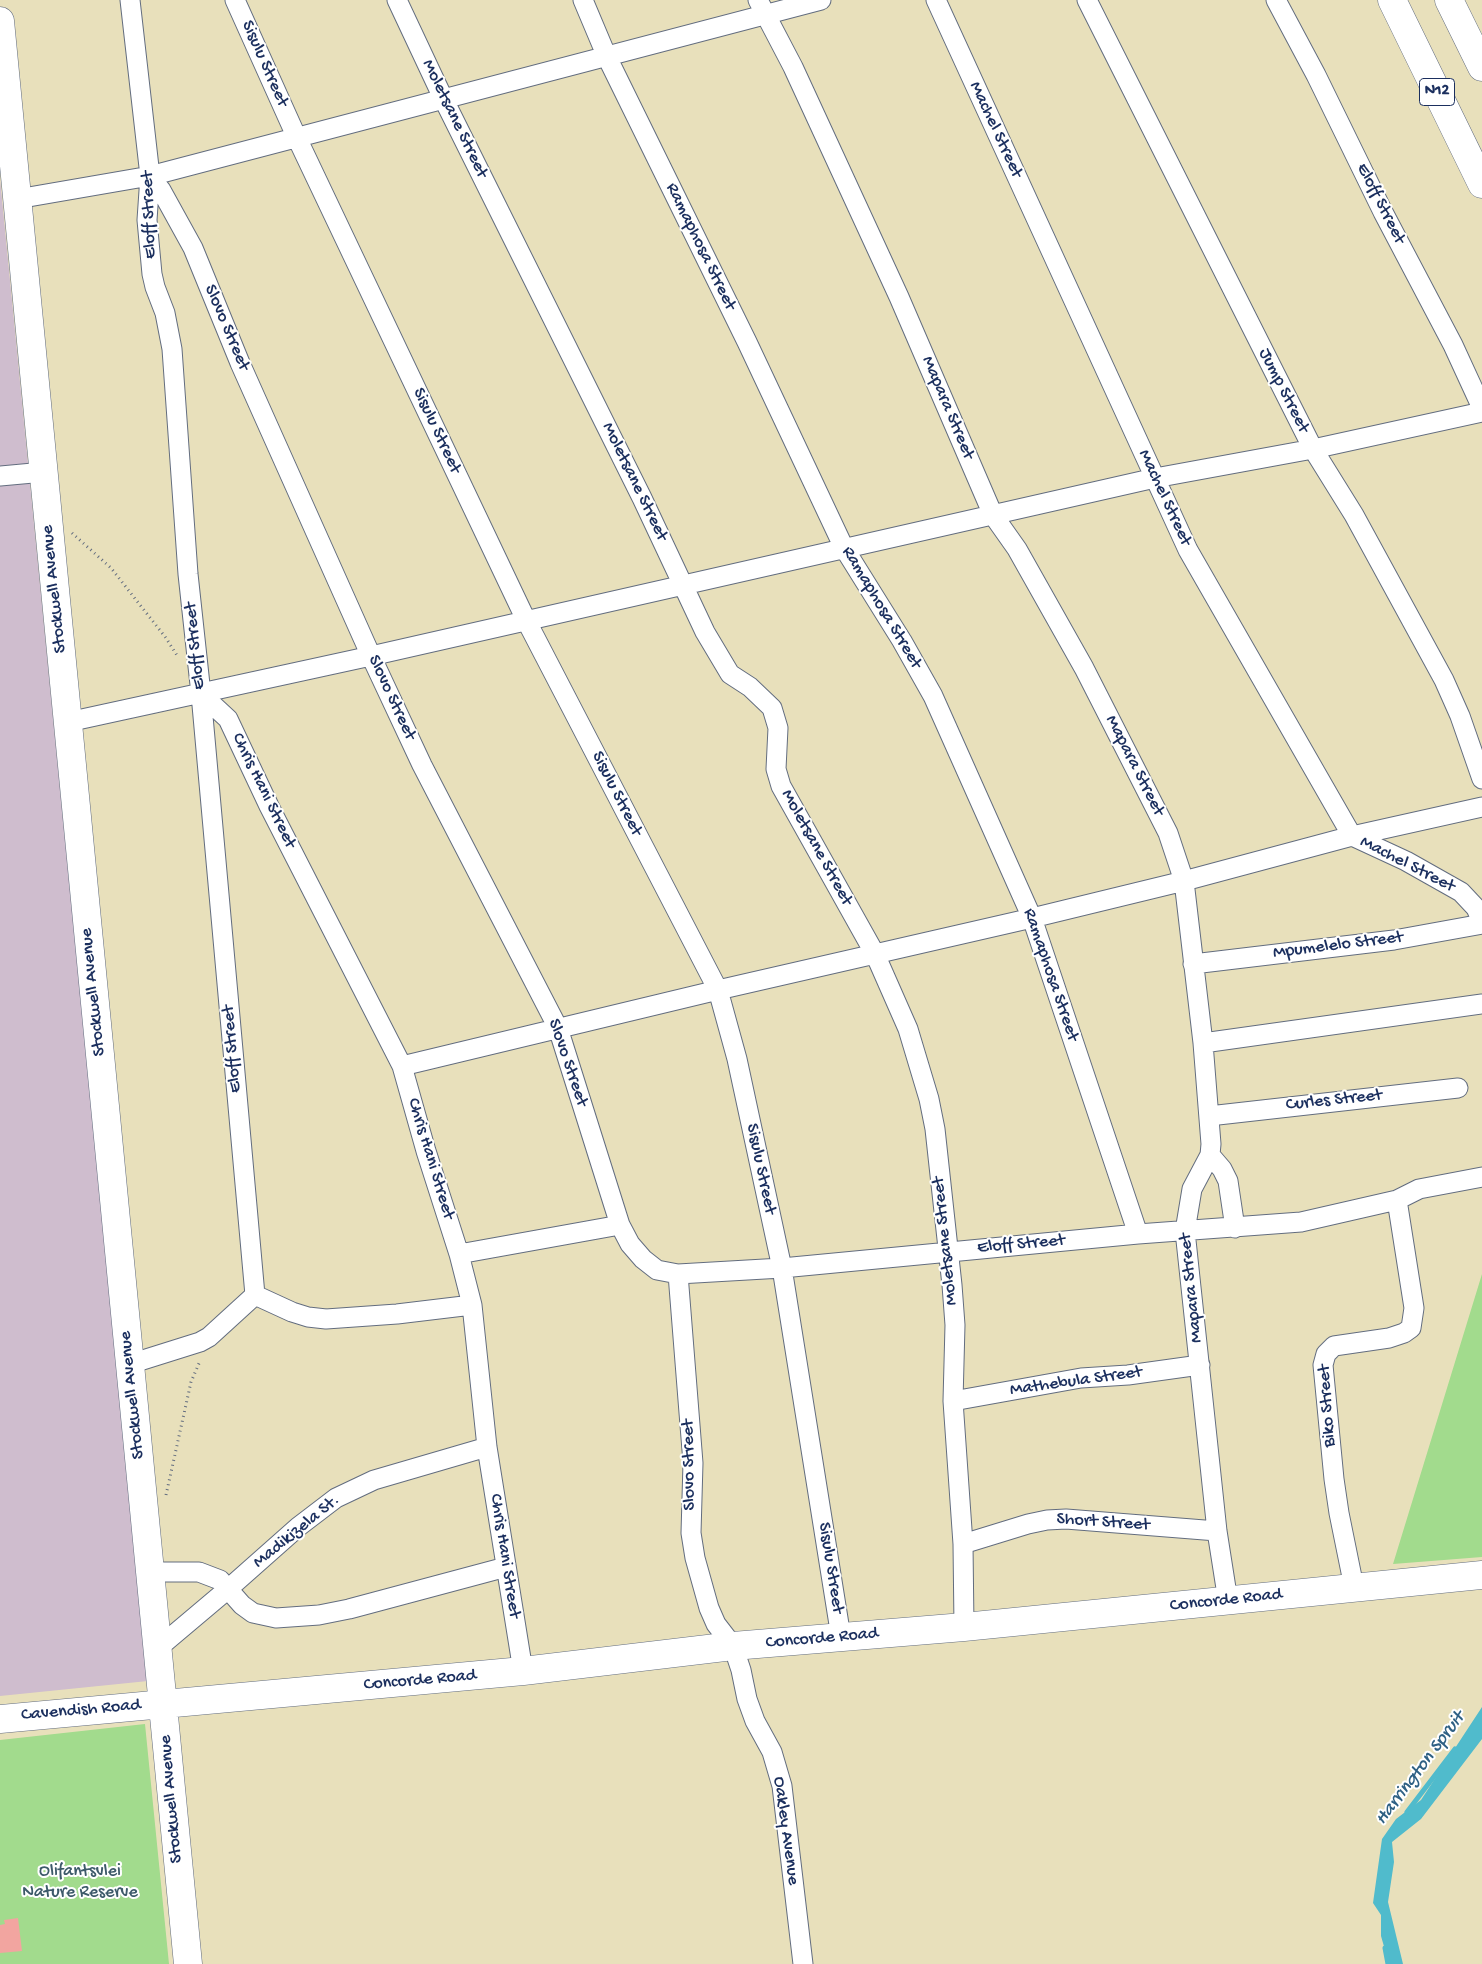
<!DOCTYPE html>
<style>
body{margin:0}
canvas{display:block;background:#e8e0bb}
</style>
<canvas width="1482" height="1964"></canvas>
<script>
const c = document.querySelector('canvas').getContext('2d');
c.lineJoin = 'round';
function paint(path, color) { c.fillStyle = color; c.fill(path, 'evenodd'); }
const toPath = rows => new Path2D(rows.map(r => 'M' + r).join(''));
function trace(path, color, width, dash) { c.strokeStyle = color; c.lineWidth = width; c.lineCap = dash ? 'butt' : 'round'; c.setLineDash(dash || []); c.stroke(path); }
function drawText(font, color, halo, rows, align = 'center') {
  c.font = font + ' "Gochi Hand",sans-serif'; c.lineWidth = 4; c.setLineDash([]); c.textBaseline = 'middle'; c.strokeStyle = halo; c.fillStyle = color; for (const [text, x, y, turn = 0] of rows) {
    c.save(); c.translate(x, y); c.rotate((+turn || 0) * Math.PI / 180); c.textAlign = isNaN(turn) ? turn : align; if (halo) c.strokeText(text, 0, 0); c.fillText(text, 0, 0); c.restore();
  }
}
const industrial = toPath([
 [0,179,148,1681,0,1696]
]);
const green = toPath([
 [1482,1274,1482,1557,1393,1564],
 [145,1724,169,1964,0,1964,0,1740]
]);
const water = toPath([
 [1482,1707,1482,1739,1421,1819,1392,1842,1394,1862,1388,1902,1403,1964,1389,1964,1381,1936,1381,1915,1373,1903,1382,1839,1396,1819,1421,1800]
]);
const stream = toPath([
 [1407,1812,1455,1749],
 [1385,1948,1388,1964]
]);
const building = toPath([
 [18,1918,22,1951,0,1953,0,1925,5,1924,4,1920]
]);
const path = toPath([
 [72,533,111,568,166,638,178,657],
 [166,1495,191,1382,200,1361]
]);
const street = toPath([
 [130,0,150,176,147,220,152,274,155,287,165,313,172,349,188,574,201,694,255,1295],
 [235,0,297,138,526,620,718,990,737,1059,782,1268,841,1637],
 [397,0,443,98,642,498,705,632,730,674,750,687,772,708,778,728,776,769,781,786,875,954,908,1029,929,1099,935,1129,952,1285,955,1325,953,1401,963,1544,964,1627],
 [583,0,607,57,747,342,844,548,902,641,933,696,1032,918,1138,1234],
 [758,0,793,67,899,297,993,515,1017,549,1084,668,1168,833,1184,881,1203,1043,1211,1144,1210,1155,1192,1189,1185,1231,1217,1531,1228,1601],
 [936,0,1188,550,1352,836,1406,861,1461,892,1476,908,1482,922],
 [1087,0,1313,449,1354,515,1444,680,1460,716,1482,779],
 [1276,0,1316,75,1383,212,1453,345,1482,408],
 [150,176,161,190,193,248,240,363,371,656,422,765,558,1028,620,1225],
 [17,199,150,176,821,0],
 [0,476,44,472],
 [201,694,228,719,269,806,402,1066,426,1151,459,1254,472,1305,487,1447,523,1671],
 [68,722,371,656,1155,478,1313,449,1482,412],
 [1193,964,1394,940,1482,924],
 [1203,1043,1482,1004],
 [402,1066,718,990,1032,918,1184,881,1352,836,1482,807],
 [1209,1116,1458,1088],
 [1210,1155,1222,1169,1228,1181,1235,1228],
 [459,1254,620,1225,630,1244,643,1259,657,1270,678,1274,782,1268,1138,1234,1301,1222,1397,1200,1419,1189,1482,1177],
 [678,1274,693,1463,691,1533,695,1558,709,1608,716,1624,733,1646,741,1670,747,1699,755,1721,772,1752,782,1786,803,1964],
 [130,1364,200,1342,209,1337,255,1295,292,1312,308,1317,326,1319,397,1314,472,1305],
 [953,1401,1081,1378,1128,1375,1200,1365],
 [963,1544,1028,1524,1047,1520,1066,1519,1217,1531],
 [150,1572,199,1572,220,1580,242,1605,253,1613,276,1618,319,1615,349,1609,506,1567],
 [1354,1587,1339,1513,1334,1479,1323,1365,1326,1354,1334,1346,1389,1338,1404,1333,1411,1328,1414,1308,1397,1200],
 [158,1648,228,1589,298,1527,336,1498,374,1480,487,1447]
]);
const secondary = toPath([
 [0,21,188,1964],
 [0,1719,523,1671,733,1646,964,1627,1482,1575]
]);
const highway = toPath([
 [1392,0,1482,184],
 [1449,0,1482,67]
]);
const shields = [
 [1437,92,35]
];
const shieldNames = [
 ["N12",1437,92]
];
const streetNames = [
 ["Sisulu Street",264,64,66],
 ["Moletsane Street",454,119,64],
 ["Machel Street",995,130,65],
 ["Eloff Street",1380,204,63],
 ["Eloff Street",150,215,-92],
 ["Ramaphosa Street",700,247,64],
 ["Slovo Street",226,328,67],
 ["Jump Street",1283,391,63],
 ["Mapara Street",947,408,67],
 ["Sisulu Street",436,431,65],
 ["Moletsane Street",634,482,64],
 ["Machel Street",1164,498,65],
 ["Stockwell Avenue",55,589,-96],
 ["Ramaphosa Street",881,608,59],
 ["Eloff Street",196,646,-96],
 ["Slovo Street",391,698,65],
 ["Mapara Street",1134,766,63],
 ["Chris Hani Street",263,791,64],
 ["Sisulu Street",616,794,63],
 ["Moletsane Street",816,848,61],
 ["Machel Street",1407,865,27],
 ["Mpumelelo Street",1338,946,-7],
 ["Ramaphosa Street",1050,975,71],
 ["Stockwell Avenue",94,992,-96],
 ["Eloff Street",233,1049,-95],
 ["Slovo Street",567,1063,71],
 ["Curles Street",1334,1101,-6],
 ["Chris Hani Street",430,1159,73],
 ["Sisulu Street",760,1169,78],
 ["Moletsane Street",946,1241,-96],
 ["Eloff Street",1021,1245,-5],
 ["Mapara Street",1192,1288,-96],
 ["Mathebula Street",1076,1382,-8],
 ["Stockwell Avenue",133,1395,-96],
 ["Biko Street",1328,1406,-94],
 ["Slovo Street",690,1465,-91],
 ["Short Street",1103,1523,4],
 ["Madikizela St.",297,1532,-39],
 ["Chris Hani Street",504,1556,81],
 ["Sisulu Street",830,1568,81],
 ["Concorde Road",1226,1601,-6],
 ["Concorde Road",822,1639,-5],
 ["Concorde Road",420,1681,-5],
 ["Cavendish Road",81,1711,-5],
 ["Stockwell Avenue",172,1799,-95],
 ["Oakley Avenue",785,1831,82]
];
const parkNames = [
 ["Olifantsvlei",80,1872],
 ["Nature Reserve",80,1893]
];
const waterNames = [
 ["Harrington Spruit",1421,1769,-53]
];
paint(industrial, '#cfbdce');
paint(green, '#a2db8d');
paint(water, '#50bbcc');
trace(stream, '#50bbcc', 5);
paint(building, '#f2a5a0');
trace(street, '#636d7f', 21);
trace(secondary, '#636d7f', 29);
trace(highway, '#636d7f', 29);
trace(path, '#636d7f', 3, [1, 4]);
trace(street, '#fff', 19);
trace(secondary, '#fff', 28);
trace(highway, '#fff', 28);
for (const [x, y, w] of shields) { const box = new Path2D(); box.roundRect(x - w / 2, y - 13.5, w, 27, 4); c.fillStyle = '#fff'; c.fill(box); trace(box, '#1b2f5e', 1); }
drawText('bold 16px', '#1b2f5e', null, shieldNames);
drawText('18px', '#1b2f5e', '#fff', streetNames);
drawText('18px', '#3d5a6a', '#fff', parkNames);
drawText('italic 19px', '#2e6084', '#fff', waterNames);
</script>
